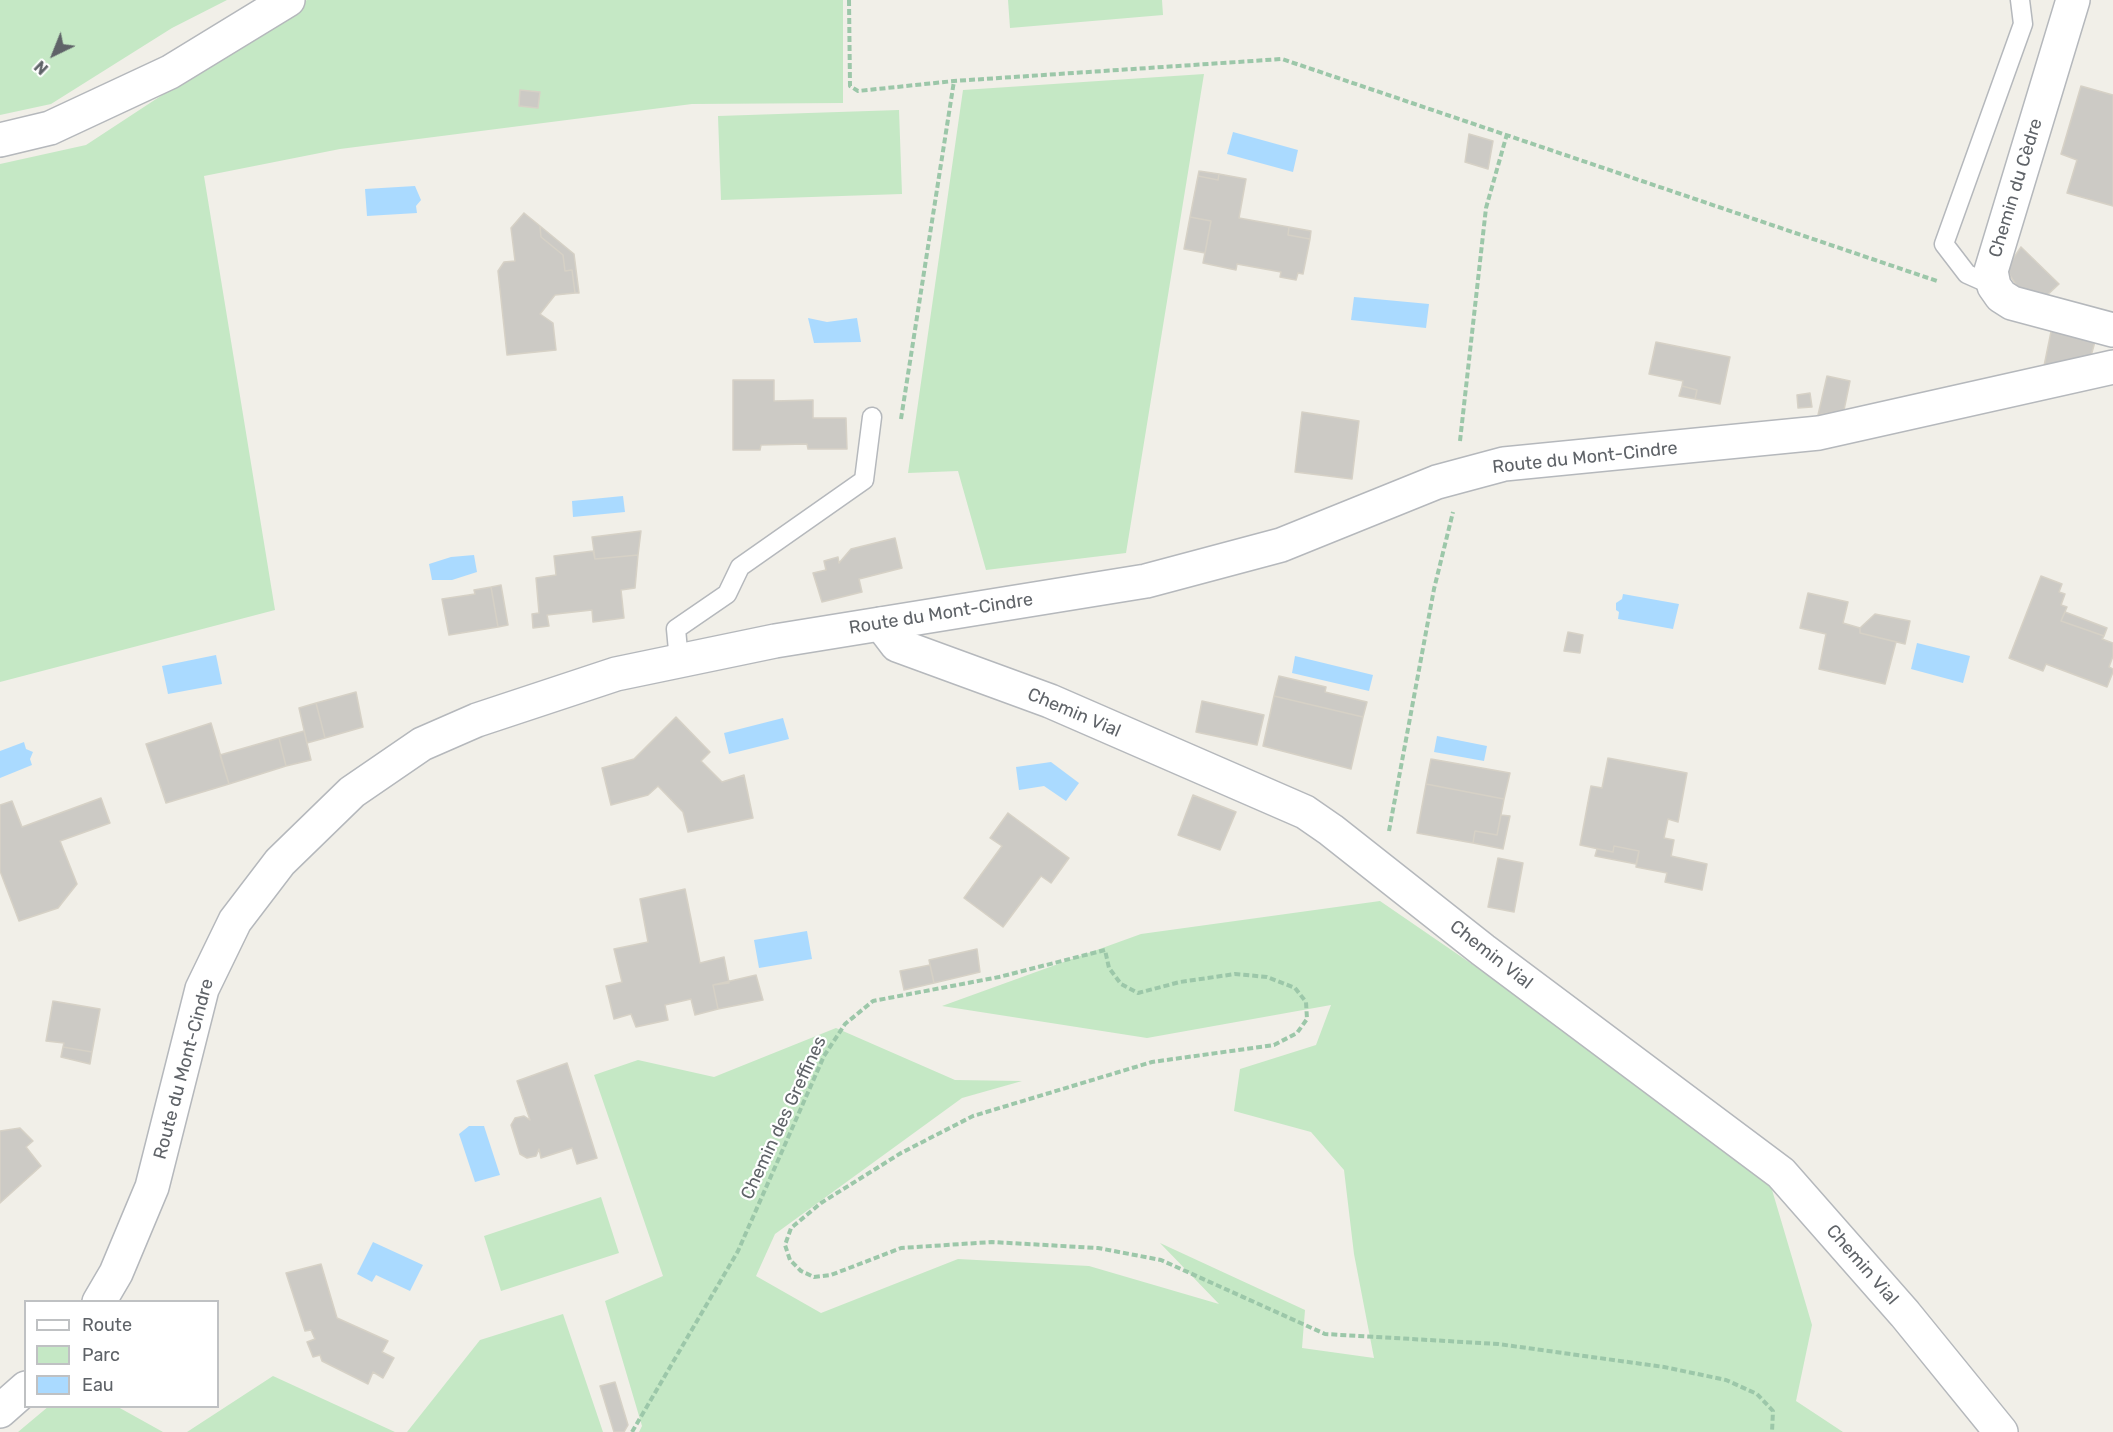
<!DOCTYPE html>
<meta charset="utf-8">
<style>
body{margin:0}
#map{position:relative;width:2113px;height:1432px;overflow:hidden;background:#f1efe8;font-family:Rubik,sans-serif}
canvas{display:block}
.legend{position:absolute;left:24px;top:1300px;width:195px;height:108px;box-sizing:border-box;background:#fff;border:2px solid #bfc1c3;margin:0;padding:8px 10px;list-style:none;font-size:18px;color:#5f6368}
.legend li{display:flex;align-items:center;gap:12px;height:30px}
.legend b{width:30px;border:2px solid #bfc1c3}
.north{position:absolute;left:24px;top:24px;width:60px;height:60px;-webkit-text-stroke:4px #fff;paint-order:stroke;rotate:223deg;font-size:16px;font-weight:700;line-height:24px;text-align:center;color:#5f6368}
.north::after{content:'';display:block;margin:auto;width:21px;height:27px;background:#5f6368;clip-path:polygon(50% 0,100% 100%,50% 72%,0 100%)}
</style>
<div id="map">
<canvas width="2113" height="1432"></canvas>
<ul class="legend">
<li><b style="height:8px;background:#fff"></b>Route</li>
<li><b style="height:16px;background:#c5e8c5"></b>Parc</li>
<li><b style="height:16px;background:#aadaff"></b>Eau</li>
</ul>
<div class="north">N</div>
</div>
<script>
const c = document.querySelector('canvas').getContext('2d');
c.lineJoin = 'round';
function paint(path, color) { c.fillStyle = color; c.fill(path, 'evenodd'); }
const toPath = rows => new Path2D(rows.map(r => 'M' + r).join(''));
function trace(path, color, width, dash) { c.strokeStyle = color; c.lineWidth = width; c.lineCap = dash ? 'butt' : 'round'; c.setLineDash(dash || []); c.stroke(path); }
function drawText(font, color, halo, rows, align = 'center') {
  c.font = font + ' Rubik,sans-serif'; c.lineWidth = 4.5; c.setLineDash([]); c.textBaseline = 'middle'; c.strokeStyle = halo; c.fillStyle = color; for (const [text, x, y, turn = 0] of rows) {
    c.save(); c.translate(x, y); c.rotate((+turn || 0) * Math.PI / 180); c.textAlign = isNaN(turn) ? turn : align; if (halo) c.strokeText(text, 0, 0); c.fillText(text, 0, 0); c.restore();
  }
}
const green = toPath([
 [0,0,227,0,172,28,51,104,0,115],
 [307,0,843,0,843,103,692,104,340,149,204,176,275,610,0,682,0,164,86,145],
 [1008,0,1162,0,1163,15,1010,28],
 [1204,74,1126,553,986,570,958,471,908,473,963,90],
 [899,110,902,194,721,200,718,116],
 [1380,901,1533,1006,1770,1183,1812,1325,1796,1401,1843,1432,639,1432,642,1426,605,1301,663,1276,594,1075,638,1060,714,1077,836,1028,955,1080,1022,1081,962,1098,775,1234,756,1276,821,1313,958,1259,1089,1266,1219,1304,1160,1243,1305,1310,1302,1348,1374,1358,1354,1254,1344,1170,1311,1132,1234,1111,1240,1069,1316,1045,1331,1005,1147,1038,942,1006,1141,934],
 [601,1197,619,1253,501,1291,484,1236],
 [563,1314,603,1432,407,1432,480,1340],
 [273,1376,395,1432,187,1432],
 [49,1406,118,1407,163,1432,18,1432]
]);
const water = toPath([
 [1233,132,1298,150,1293,172,1227,154],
 [415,186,421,200,416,206,417,213,367,216,365,189],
 [1354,297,1429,304,1426,328,1351,320],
 [808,318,827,322,857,318,861,342,814,343],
 [623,496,625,512,573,517,572,501],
 [474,555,477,572,452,580,432,580,429,564,451,557],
 [1623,594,1679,604,1673,629,1618,619,1619,612,1616,610,1616,603,1622,599],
 [1917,643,1970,656,1963,683,1911,669],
 [216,655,222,684,168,694,162,666],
 [1295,656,1373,675,1369,691,1292,673],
 [783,718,789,739,729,754,724,733],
 [1437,736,1487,746,1484,761,1434,752],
 [24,742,26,749,33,752,30,759,32,765,0,778,0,751],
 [1051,762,1079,783,1066,801,1044,786,1019,790,1016,767],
 [807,931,812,959,759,968,754,940],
 [469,1126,484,1126,500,1175,475,1182,459,1134],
 [373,1242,423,1265,410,1291,376,1275,372,1282,357,1274]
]);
const building = toPath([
 [2081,86,2113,95,2113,206,2067,193,2077,160,2061,154,2081,86],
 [520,90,540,92,538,108,519,106,520,90],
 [1469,134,1493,141,1488,169,1465,162,1469,134],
 [1199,171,1219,174,1218,180,1198,176,1199,171],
 [1219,174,1246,179,1239,218,1289,227,1288,235,1310,239,1303,274,1298,273,1296,280,1280,277,1281,272,1237,264,1236,270,1203,263,1211,221,1190,217,1198,176,1218,180,1219,174],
 [524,213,540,226,541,237,563,255,565,271,572,270,575,293,555,295,540,314,553,323,556,350,507,355,498,271,504,262,515,261,511,228,524,213],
 [1190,217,1211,221,1205,253,1184,249,1190,217],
 [540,226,574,254,579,293,575,293,572,270,565,271,563,255,541,237,540,226],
 [1289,227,1311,231,1310,239,1288,235,1289,227],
 [2021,247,2059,284,2042,300,2021,293,2006,269,2021,247],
 [2052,327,2096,338,2091,356,2044,366,2052,327],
 [1656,342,1730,357,1720,404,1695,399,1697,390,1682,386,1683,381,1649,374,1656,342],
 [1827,376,1850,381,1844,410,1818,415,1827,376],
 [733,380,774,380,774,401,813,400,813,418,846,418,847,449,808,449,807,444,761,445,760,450,733,450,733,380],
 [1682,386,1697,390,1695,399,1679,396,1682,386],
 [1810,393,1812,407,1798,408,1797,395,1810,393],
 [1302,412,1359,421,1352,479,1295,472,1302,412],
 [641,531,638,555,595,559,592,537,641,531],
 [895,538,902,568,859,579,862,592,822,602,813,573,826,570,824,561,838,557,839,563,851,549,895,538],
 [593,551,595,559,638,555,635,588,621,590,624,618,593,622,592,610,547,615,549,626,533,628,532,614,539,613,536,578,556,575,554,556,593,551],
 [2041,576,2062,584,2059,592,2065,594,2061,605,2067,607,2061,621,2104,636,2102,639,2113,643,2113,656,2109,667,2113,669,2113,672,2107,687,2046,664,2043,671,2009,658,2041,576],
 [501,585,508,625,498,627,491,587,501,585],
 [491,587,498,627,449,635,442,599,475,594,474,590,491,587],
 [1808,593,1848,602,1843,623,1860,628,1860,633,1896,642,1885,684,1819,669,1826,634,1800,628,1808,593],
 [2065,612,2107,628,2104,636,2061,621,2065,612],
 [1875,614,1910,621,1905,644,1860,633,1860,628,1875,614],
 [1568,632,1583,635,1580,653,1564,651,1568,632],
 [1279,676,1326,687,1325,692,1367,702,1363,717,1274,696,1279,676],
 [356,692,363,727,325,738,316,703,356,692],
 [1274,696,1363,717,1351,769,1263,746,1274,696],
 [1202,701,1264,715,1257,745,1196,732,1202,701],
 [316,703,325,738,307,743,299,708,316,703],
 [676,717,710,752,701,761,722,782,744,775,753,818,688,832,683,812,658,786,648,795,611,805,602,768,634,759,676,717],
 [211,723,229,784,166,803,146,744,211,723],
 [304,731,311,760,286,766,279,738,304,731],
 [279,738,286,766,229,784,220,755,279,738],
 [1608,758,1687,773,1678,822,1668,819,1664,838,1674,840,1671,856,1707,864,1702,890,1665,882,1667,873,1636,867,1639,851,1614,846,1613,852,1580,845,1591,786,1602,788,1608,758],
 [1431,759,1510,773,1504,799,1426,784,1431,759],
 [1426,784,1504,799,1497,835,1475,831,1473,843,1417,833,1426,784],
 [1193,795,1236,812,1220,850,1178,835,1193,795],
 [101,798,110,823,60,841,77,884,58,908,19,921,0,871,0,805,12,801,22,827,101,798],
 [1008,813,1069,858,1051,883,1041,876,1003,927,964,898,1002,846,990,838,1008,813],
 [1501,815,1510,816,1503,849,1473,843,1475,831,1497,835,1501,815],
 [1614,846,1639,851,1636,864,1595,856,1597,849,1613,852,1614,846],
 [1498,858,1523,863,1514,912,1488,907,1498,858],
 [685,889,700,963,724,957,729,983,713,985,718,1009,695,1015,691,999,665,1005,668,1020,636,1027,631,1014,614,1019,606,986,622,982,614,949,648,942,640,899,685,889],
 [977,949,980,972,934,983,929,960,977,949],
 [930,965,934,983,904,990,900,971,930,965],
 [756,975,763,1000,718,1009,713,985,756,975],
 [53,1001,100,1009,92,1052,63,1047,64,1043,46,1041,53,1001],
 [63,1047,92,1052,90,1064,61,1057,63,1047],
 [567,1063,597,1158,577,1164,572,1148,541,1158,539,1149,536,1156,527,1158,520,1154,511,1125,515,1118,524,1116,530,1120,517,1081,567,1063],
 [20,1128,33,1141,26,1147,41,1166,0,1203,0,1131,20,1128],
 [321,1264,337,1318,388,1341,382,1352,394,1358,383,1378,373,1372,368,1384,322,1361,320,1355,313,1357,307,1342,315,1339,311,1330,305,1331,286,1273,321,1264],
 [615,1382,628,1425,624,1432,614,1432,600,1386,615,1382]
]);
const path = toPath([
 [849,0,850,86,858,91,954,81,1282,59,1937,281],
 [901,419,954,81],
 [1460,441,1486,208,1507,134],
 [1389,831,1434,589,1453,512],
 [632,1432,738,1251,824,1056,845,1024,873,1001,999,977,1105,950,1109,968,1121,984,1138,993,1180,982,1235,974,1267,977,1295,988,1306,1002,1307,1019,1297,1033,1274,1045,1152,1062,973,1116,901,1153,821,1203,791,1228,785,1245,790,1260,801,1271,814,1277,831,1275,901,1248,992,1242,1098,1248,1161,1260,1325,1334,1498,1344,1664,1367,1726,1380,1757,1394,1773,1411,1772,1432]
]);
const service = toPath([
 [1994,286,1967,274,1944,244,2023,24,2020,0],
 [679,661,676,629,727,594,740,567,864,480,872,417]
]);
const minor = toPath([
 [2073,0,1991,271,1994,286,2001,296,2012,303,2113,330],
 [0,140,50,128,170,72,288,0],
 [881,624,897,645,1050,701,1305,812,1331,830,1483,950,1781,1173,1905,1314,2001,1432]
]);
const tertiary = toPath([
 [99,1302,116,1273,152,1187,202,989,235,921,280,862,352,792,422,744,477,720,616,674,775,641,1146,581,1281,545,1437,482,1504,464,1819,433,2113,367],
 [0,1411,26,1388]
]);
const streetNames = [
 ["Chemin du Cèdre",2016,188,-73],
 ["Route du Mont-Cindre",1585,458,-6],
 ["Route du Mont-Cindre",941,614,-9],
 ["Chemin Vial",1074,713,23],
 ["Chemin Vial",1491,955,38],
 ["Route du Mont-Cindre",184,1069,-75],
 ["Chemin des Greffines",784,1118,-65],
 ["Chemin Vial",1862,1265,49]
];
paint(green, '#c5e8c5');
paint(water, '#aadaff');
paint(building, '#cccac5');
trace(building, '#d6d1c6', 1.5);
trace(service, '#b5b8bc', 21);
trace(minor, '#b5b8bc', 36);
trace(tertiary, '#b5b8bc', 36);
trace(path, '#9cc7a9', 4, [6, 3]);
trace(service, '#fff', 18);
trace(minor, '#fff', 33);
trace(tertiary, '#fff', 33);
drawText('18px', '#5f6368', '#fff', streetNames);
</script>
